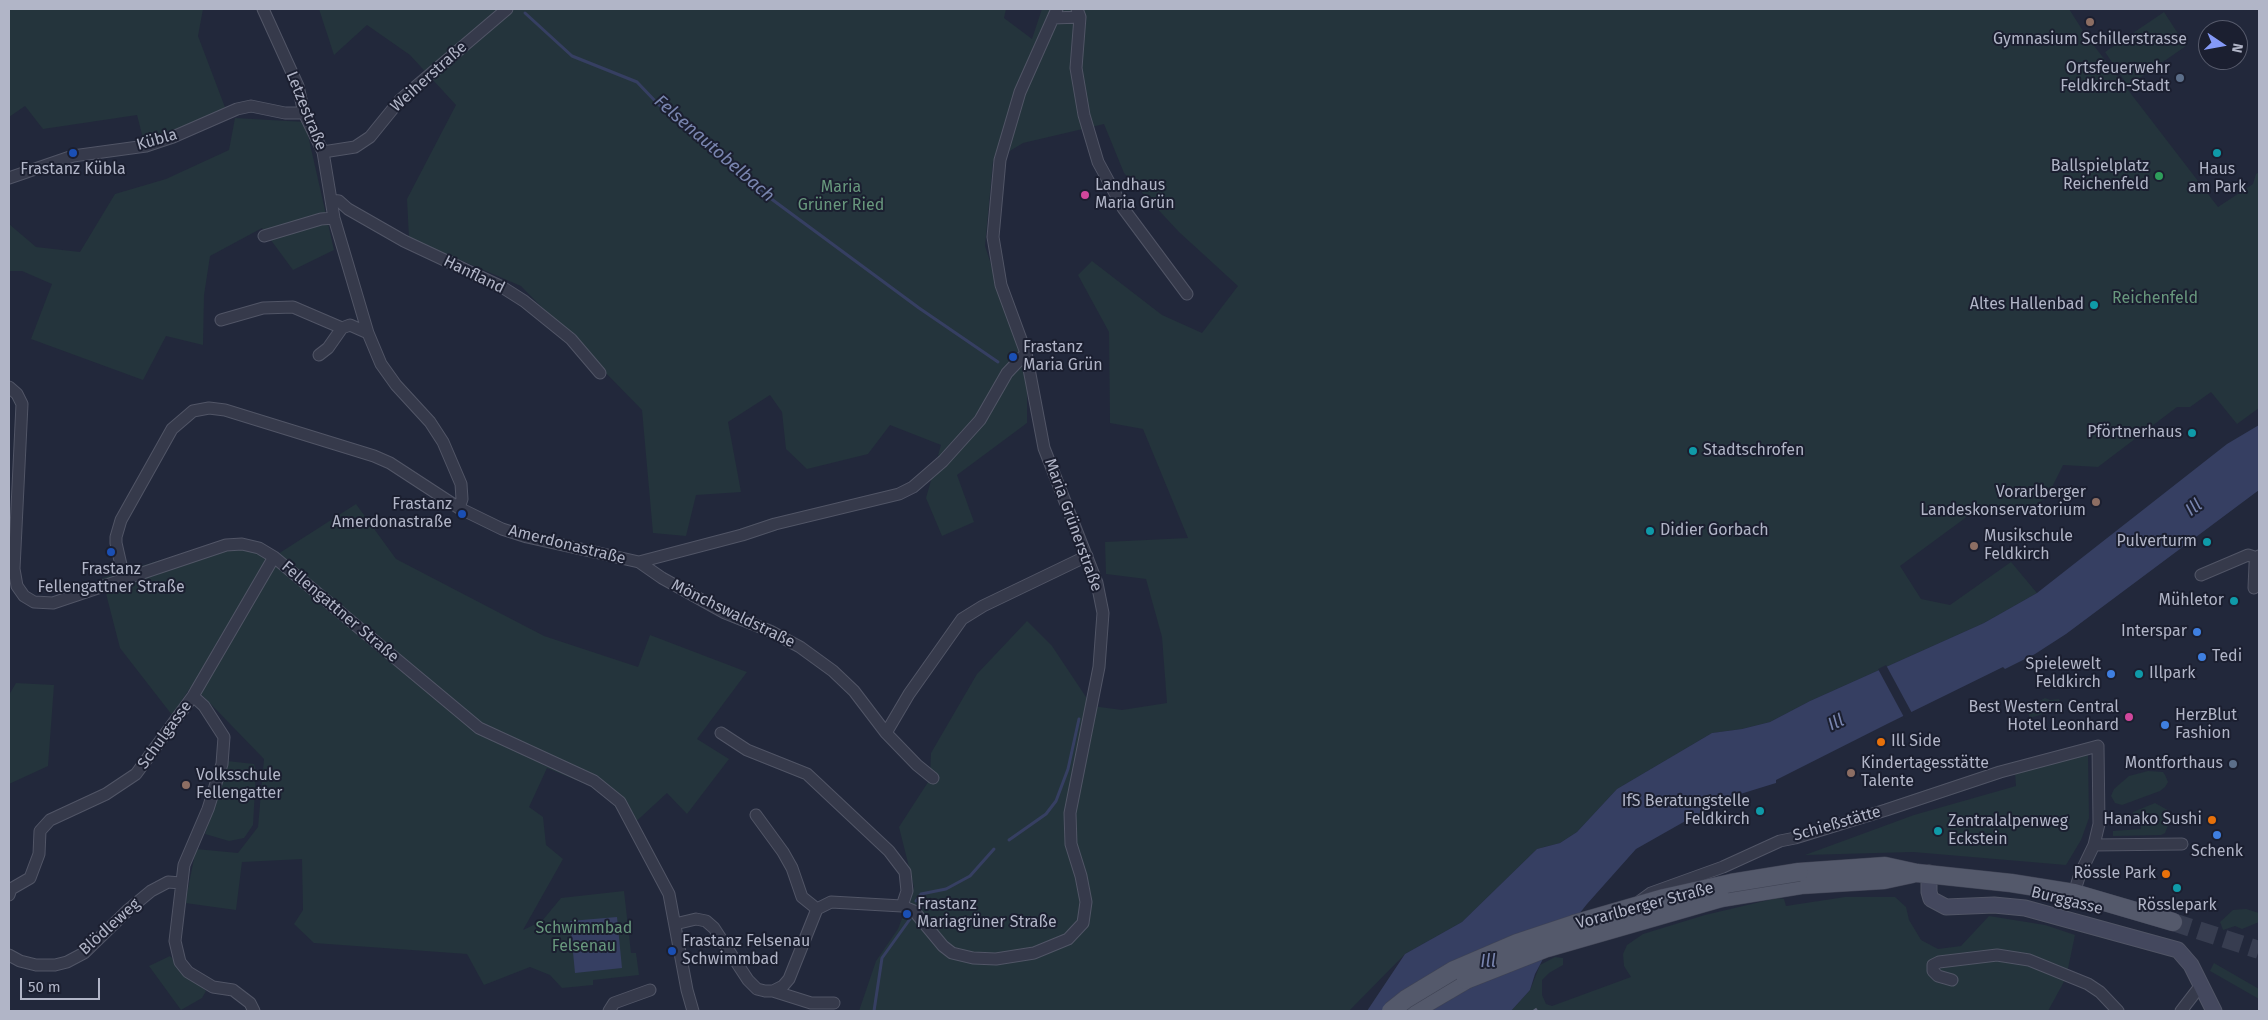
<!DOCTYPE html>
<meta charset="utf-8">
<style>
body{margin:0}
#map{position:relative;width:2268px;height:1020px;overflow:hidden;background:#22283b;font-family:"Fira Sans",sans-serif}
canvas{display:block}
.frame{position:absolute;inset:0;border:10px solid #b1b5c7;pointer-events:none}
.north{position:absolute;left:2198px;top:20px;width:50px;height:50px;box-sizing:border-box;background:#1b1f30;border:1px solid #575b6c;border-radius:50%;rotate:102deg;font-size:14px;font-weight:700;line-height:20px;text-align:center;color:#b1b5c7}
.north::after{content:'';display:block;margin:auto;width:18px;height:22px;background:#859af8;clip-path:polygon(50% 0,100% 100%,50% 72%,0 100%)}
.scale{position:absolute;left:20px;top:978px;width:80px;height:22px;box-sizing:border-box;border:2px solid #b1b5c7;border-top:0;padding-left:6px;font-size:15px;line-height:18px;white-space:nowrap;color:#b1b5c7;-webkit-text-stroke:4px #1b1f30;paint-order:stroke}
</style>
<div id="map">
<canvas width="2268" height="1020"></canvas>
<div class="frame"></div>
<div class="north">N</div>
<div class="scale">50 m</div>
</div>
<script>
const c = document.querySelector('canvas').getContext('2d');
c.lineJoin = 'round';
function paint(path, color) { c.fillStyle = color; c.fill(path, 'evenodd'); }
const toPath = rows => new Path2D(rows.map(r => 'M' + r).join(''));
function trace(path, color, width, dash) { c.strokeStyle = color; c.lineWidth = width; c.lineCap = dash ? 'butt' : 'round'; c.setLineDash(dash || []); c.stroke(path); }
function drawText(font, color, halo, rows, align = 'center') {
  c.font = font + ' "Fira Sans",sans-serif'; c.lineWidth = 4; c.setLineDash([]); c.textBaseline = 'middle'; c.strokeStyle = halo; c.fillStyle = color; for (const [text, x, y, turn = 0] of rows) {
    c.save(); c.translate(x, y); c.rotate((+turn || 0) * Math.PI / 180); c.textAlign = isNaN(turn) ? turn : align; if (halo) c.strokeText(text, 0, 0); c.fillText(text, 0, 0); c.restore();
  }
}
const green = toPath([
 [9,9,203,9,198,36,226,110,144,142,137,115,43,129,25,106,9,117],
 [319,9,1006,9,1004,18,1032,39,1042,9,2069,9,2085,34,2218,207,2253,184,2256,174,2259,172,2259,408,2237,424,2211,392,2190,407,2177,407,2098,467,2063,465,2047,497,2033,507,1986,507,1972,513,1900,566,1921,599,1950,605,2011,562,2037,593,1984,623,1810,701,1770,722,1742,729,1712,733,1617,789,1577,832,1560,843,1537,849,1462,922,1405,954,1349,1011,859,1011,876,961,898,929,914,887,899,827,930,779,931,753,977,674,1027,621,1052,646,1092,706,1122,710,1167,703,1162,637,1146,579,1106,574,1105,542,1188,538,1143,429,1110,423,1109,332,1078,275,1092,261,1162,315,1202,333,1238,286,1179,232,1124,173,1104,124,1023,143,993,161,985,246,1014,334,1027,384,1027,423,957,475,974,522,942,536,926,498,941,445,890,425,868,454,807,469,786,449,782,412,770,395,728,422,741,492,696,495,686,536,653,533,642,410,521,286,409,238,407,199,456,105,410,55,367,25,334,55],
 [2164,12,2186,46,2128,86,2105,52],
 [235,118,305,122,334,250,293,270,262,228,210,256,204,295,203,345,166,336,143,380,31,339,52,284,22,271,9,271,9,224,36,247,80,252,115,194,166,179,229,150],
 [356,504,396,559,544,636,638,667,650,635,747,672,697,739,729,759,687,814,667,793,629,828,610,799,600,790,547,768,529,807,543,817,546,845,563,859,523,930,542,921,561,898,624,891,631,953,636,953,639,975,593,980,593,985,562,988,550,975,530,967,484,985,467,954,314,943,294,924,303,910,302,859,242,862,236,910,185,903,196,849,238,853,258,827,264,759,202,695,190,688,172,715,120,648,102,578,213,544,278,554],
 [16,683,54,685,48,766,9,784,9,695],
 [2045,698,2050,700,2059,699,2062,708,2030,718,2027,708],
 [2088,754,2089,818,2081,840,2066,865,1913,852,1805,855,1914,815,2016,786,2015,772],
 [227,761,254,764,256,771,253,825,244,838,229,841,205,834,221,786],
 [2148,771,2163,772,2165,775,2168,782,2165,787,2160,791,2122,805,2115,803,2111,796,2114,789,2129,776],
 [2155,803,2173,813,2165,833,2161,835,2113,836,2113,831,2141,829,2141,820,2140,817,2133,816,2133,812],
 [1845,897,1895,897,1906,907,1909,920,1921,940,1938,949,1961,946,1989,916,2045,925,2075,935,2066,978,2048,1011,1511,1011,1530,990,1540,965,1555,957,1563,958,1563,965,1549,973,1542,980,1542,995,1546,1004,1552,1006,1631,977,1624,966,1623,954,1627,945,1643,934,1705,915,1777,898,1784,899,1786,906],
 [2246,909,2259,913,2259,922,2242,929,2235,926,2223,930,2220,922,2233,910],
 [170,956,206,991,202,998,181,1010,149,966],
 [2214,963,2259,989,2259,999,2210,971]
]);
const water = toPath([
 [2259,425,2259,490,2066,634,2035,654,2005,669,2003,667,1887,724,1776,780,1776,783,1737,795,1696,815,1636,849,1587,904,1543,959,1535,974,1530,990,1511,1011,1367,1011,1405,954,1462,922,1537,849,1560,843,1577,832,1617,789,1712,733,1742,729,1770,722,1810,701,1984,623,2037,593,2227,444],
 [617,917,622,968,575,973,570,921]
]);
const pier = toPath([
 [1886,665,1913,715,1905,719,1878,669]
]);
const stream = toPath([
 [525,13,572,56,637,82,657,103,743,178,919,308,998,362],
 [1009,840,1046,814,1056,801,1068,769,1079,719],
 [916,901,921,894,946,889,970,876,994,849],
 [874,1011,882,958,910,919]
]);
const primaryTunnel = toPath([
 [2173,922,2259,950]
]);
const minor = toPath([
 [263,9,298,86,304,113,323,152,334,218,368,333,381,364,396,385,430,422,443,442,461,484,462,499,459,508],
 [1077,9,1080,17,1076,68,1084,115,1098,162,1123,208,1187,294],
 [1053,18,1080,17],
 [323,152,355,147,370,137,400,100,507,9],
 [9,178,73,156,146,146,173,137,237,109,251,106,285,113,304,113],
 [331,200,339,201,348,209,404,241,502,287,524,301,571,339,600,373],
 [264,236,321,219,334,218],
 [221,320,263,308,293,307,342,328,350,325,368,333],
 [319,355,328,348,342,328],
 [9,387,17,394,22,404,14,569,17,586,24,596,34,602,53,603,226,545,242,544,259,548,274,557,479,728,594,781,620,802,669,894,687,990,693,1011],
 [639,562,662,578,725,613,770,631,800,647,833,671,854,691,886,733,917,765,933,778],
 [2201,575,2248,555,2257,558],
 [124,578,116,543,116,537,121,520,172,429,193,411,209,408,225,410,374,456,390,463,459,508,502,529,527,537,639,562,742,535,775,524,899,494,913,487,943,461,980,420,1007,373,1026,353],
 [2254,588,2255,564,2259,556],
 [193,696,204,706,224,737,222,764,208,809,184,865,175,941,180,962,188,972,213,987,233,990,250,1003,254,1011],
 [721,733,747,750,807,774,889,851,905,872,907,891,902,906],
 [886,733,909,694,962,619,983,606,1087,556],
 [756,815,783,852,792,868,802,897,817,909],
 [2094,845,2182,844],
 [9,895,11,889,30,878,39,854,40,831,50,820,106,794,136,774,193,696,274,557],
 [1640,901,1651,893,1723,867,1780,841,1795,838,1886,810,2000,772,2098,746,2099,824,2094,845,2080,874,2074,893],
 [675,924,696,919,706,921,714,928,748,980,757,989,765,991,773,991,783,986,789,979,817,909,831,902,902,906,914,911,943,946,952,953,973,958,996,959,1034,953,1068,939,1083,923,1086,902,1081,876,1071,844,1070,813,1099,667,1103,613,1097,583,1044,448,1026,353,1001,285,993,237,1000,160,1020,92,1057,9],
 [9,955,20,961,36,965,55,965,67,962,84,953,128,910,151,891,168,882,181,883],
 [1952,980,1938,976,1933,971,1933,965,1939,962,1997,955,2029,960,2088,984,2100,992,2118,1011],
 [773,991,811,1003,834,1003],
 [609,1011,614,1003,650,990],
 [2181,1011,2201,985]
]);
const secondary = toPath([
 [1929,873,1929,892,1931,899,1946,907,1994,905,2025,908,2178,950,2191,965,2214,1011]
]);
const primary = toPath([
 [1799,872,1885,866,1917,873,2011,883,2074,893,2173,922],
 [1721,898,1801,885,1884,880,1912,874],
 [1413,1011,1466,980]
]);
const rail = toPath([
 [1534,1011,1537,1009]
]);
const primaryBridge = toPath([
 [1466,980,1547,948,1721,898],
 [1391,1011,1406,999,1454,970,1517,943,1574,924,1664,898,1731,883,1799,872]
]);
const markers = [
 [2090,22,5,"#8d6e63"],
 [2180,78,5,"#5c6f8a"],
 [73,153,5,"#1a4fb4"],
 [2217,153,5,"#0f9aa8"],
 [2159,176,5,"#2e9e5b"],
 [1085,195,5,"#d1479c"],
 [2094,305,5,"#0f9aa8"],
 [1013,357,5,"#1a4fb4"],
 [2192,433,5,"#0f9aa8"],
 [1693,451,5,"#0f9aa8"],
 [2096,502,5,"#8d6e63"],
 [462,514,5,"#1a4fb4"],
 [1650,531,5,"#0f9aa8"],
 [2207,542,5,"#0f9aa8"],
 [1974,546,5,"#8d6e63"],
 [111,552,5,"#1a4fb4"],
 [2234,601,5,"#0f9aa8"],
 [2197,632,5,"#3f7fe0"],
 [2202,657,5,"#3f7fe0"],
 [2111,674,5,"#3f7fe0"],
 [2139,674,5,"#0f9aa8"],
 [2129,717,5,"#d1479c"],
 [2165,725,5,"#3f7fe0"],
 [1881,742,5,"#e8710a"],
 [2233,764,5,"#5c6f8a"],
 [1851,773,5,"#8d6e63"],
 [186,785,5,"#8d6e63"],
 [1760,811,5,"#0f9aa8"],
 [2212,820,5,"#e8710a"],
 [1938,831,5,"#0f9aa8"],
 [2217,835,5,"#3f7fe0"],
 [2166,874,5,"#e8710a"],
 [2177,888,5,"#0f9aa8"],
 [907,914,5,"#1a4fb4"],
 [672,951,5,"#1a4fb4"]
];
const poiNames = [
 ["Gymnasium Schillerstrasse",2090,40,"center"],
 ["Ortsfeuerwehr",2170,69],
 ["Feldkirch-Stadt",2170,87],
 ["Ballspielplatz",2149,167],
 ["Reichenfeld",2149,185],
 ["Frastanz Kübla",73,170,"center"],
 ["Haus",2217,170,"center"],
 ["am Park",2217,188,"center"],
 ["Landhaus",1095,186,"left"],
 ["Maria Grün",1095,204,"left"],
 ["Altes Hallenbad",2084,305],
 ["Frastanz",1023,348,"left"],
 ["Maria Grün",1023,366,"left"],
 ["Pförtnerhaus",2182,433],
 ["Stadtschrofen",1703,451,"left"],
 ["Vorarlberger",2086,493],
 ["Landeskonservatorium",2086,511],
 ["Frastanz",452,505],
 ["Amerdonastraße",452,523],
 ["Didier Gorbach",1660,531,"left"],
 ["Musikschule",1984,537,"left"],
 ["Feldkirch",1984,555,"left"],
 ["Pulverturm",2197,542],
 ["Frastanz",111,570,"center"],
 ["Fellengattner Straße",111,588,"center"],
 ["Mühletor",2224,601],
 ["Interspar",2187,632],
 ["Tedi",2212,657,"left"],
 ["Spielewelt",2101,665],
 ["Feldkirch",2101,683],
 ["Illpark",2149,674,"left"],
 ["Best Western Central",2119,708],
 ["Hotel Leonhard",2119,726],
 ["HerzBlut",2175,716,"left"],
 ["Fashion",2175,734,"left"],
 ["Ill Side",1891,742,"left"],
 ["Kindertagesstätte",1861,764,"left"],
 ["Talente",1861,782,"left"],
 ["Montforthaus",2223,764],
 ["Volksschule",196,776,"left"],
 ["Fellengatter",196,794,"left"],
 ["IfS Beratungstelle",1750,802],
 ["Feldkirch",1750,820],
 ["Hanako Sushi",2202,820],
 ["Zentralalpenweg",1948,822,"left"],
 ["Eckstein",1948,840,"left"],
 ["Schenk",2217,852,"center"],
 ["Rössle Park",2156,874],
 ["Frastanz",917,905,"left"],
 ["Mariagrüner Straße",917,923,"left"],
 ["Rösslepark",2177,906,"center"],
 ["Frastanz Felsenau",682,942,"left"],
 ["Schwimmbad",682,960,"left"]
];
const streetNames = [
 ["Weiherstraße",429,77,-42],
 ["Letzestraße",306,111,68],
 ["Kübla",157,140,-16],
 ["Hanfland",474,275,26],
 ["Maria Grünerstraße",1073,525,70],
 ["Amerdonastraße",567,545,14],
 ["Fellengattner Straße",340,612,40],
 ["Mönchswaldstraße",733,614,26],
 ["Schulgasse",165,735,-54],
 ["Schießstätte",1837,824,-16],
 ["Burggasse",2067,901,14],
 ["Vorarlberger Straße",1645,906,-15],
 ["Blödleweg",110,927,-42]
];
const parkNames = [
 ["Maria",841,188],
 ["Grüner Ried",841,206],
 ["Reichenfeld",2155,299],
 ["Schwimmbad",584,929],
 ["Felsenau",584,947]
];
const waterNames = [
 ["Felsenautobelbach",714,149,41],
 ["Ill",2194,508,-36],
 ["Ill",1836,723,-24],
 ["Ill",1488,962]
];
paint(green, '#24343c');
paint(water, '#363f62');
paint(pier, '#22283b');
trace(stream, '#363f62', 3);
trace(primaryTunnel, '#373d50', 18, [18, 9]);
trace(minor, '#515566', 13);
trace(secondary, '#515566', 17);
trace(primary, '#3f4354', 19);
trace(minor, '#363a4b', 11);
trace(secondary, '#44485e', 15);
trace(primary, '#54596b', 18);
trace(rail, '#585d72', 3, [5, 5]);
trace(primaryBridge, '#3f4354', 19, []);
trace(primaryBridge, '#54596b', 18);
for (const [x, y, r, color] of markers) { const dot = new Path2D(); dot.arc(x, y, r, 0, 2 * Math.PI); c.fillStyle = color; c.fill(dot); trace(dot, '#1b1f30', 2); }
drawText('16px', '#b1b5c7', '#1b1f30', poiNames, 'right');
drawText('16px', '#b1b5c7', '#1b1f30', streetNames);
drawText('16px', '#68987d', '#1b1f30', parkNames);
drawText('italic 18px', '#7985af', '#1b1f30', waterNames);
</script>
